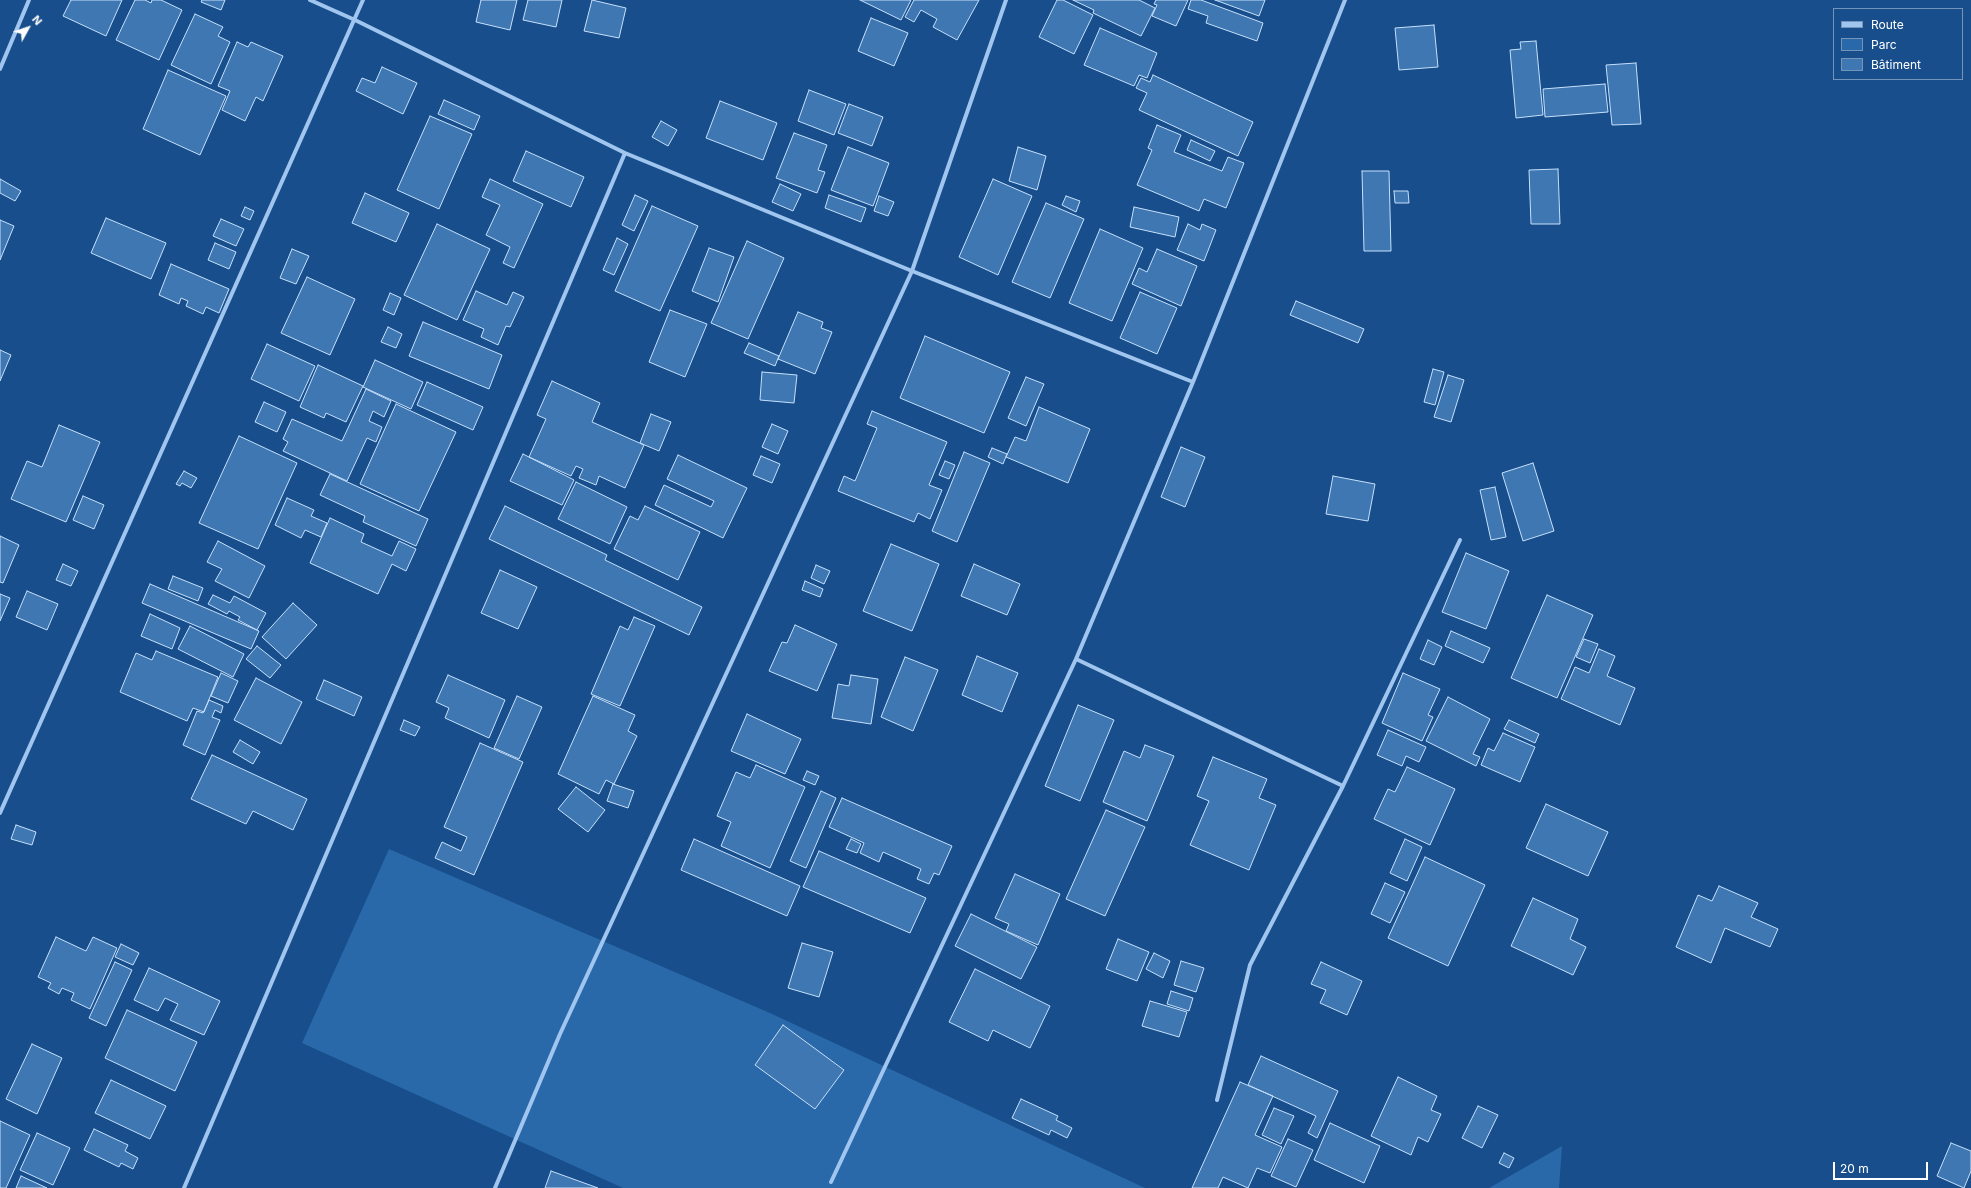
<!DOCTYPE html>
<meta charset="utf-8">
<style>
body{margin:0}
#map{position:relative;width:1971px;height:1188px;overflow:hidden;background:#174e8b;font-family:Inter,sans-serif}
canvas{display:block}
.legend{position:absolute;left:1833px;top:8px;width:130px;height:72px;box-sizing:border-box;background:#174e8b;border:1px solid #7495b9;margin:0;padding:5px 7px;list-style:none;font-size:12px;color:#fff}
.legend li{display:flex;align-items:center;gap:8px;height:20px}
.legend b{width:20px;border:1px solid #7495b9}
.north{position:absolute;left:8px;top:8px;width:40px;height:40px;-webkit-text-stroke:3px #174e8b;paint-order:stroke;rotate:50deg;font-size:11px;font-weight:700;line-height:16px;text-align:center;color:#fff}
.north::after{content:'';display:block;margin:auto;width:14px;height:18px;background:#fff;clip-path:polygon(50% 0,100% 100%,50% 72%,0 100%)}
.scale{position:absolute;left:1833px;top:1162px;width:95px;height:18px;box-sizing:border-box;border:2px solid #fff;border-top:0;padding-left:5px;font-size:12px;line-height:14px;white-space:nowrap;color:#fff;-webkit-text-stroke:3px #174e8b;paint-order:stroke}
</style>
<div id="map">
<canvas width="1971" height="1188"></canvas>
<ul class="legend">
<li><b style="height:5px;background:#a0c6ef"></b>Route</li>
<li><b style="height:11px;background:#2968a9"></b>Parc</li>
<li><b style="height:11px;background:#3f77b3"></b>Bâtiment</li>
</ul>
<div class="north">N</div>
<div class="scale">20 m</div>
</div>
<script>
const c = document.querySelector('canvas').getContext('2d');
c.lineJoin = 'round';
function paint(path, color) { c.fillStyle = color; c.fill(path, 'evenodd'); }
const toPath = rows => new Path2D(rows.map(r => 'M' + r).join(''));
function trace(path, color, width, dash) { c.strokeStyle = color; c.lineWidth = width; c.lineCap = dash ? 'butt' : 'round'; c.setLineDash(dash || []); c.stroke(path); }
const green = toPath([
 [389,849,770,1013,1145,1188,623,1188,302,1043],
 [1562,1146,1559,1188,1489,1188]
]);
const building = toPath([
 [71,0,122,0,106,36,63,16,71,0],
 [135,0,145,0,151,3,152,0,161,0,182,10,159,60,116,40,135,0],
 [202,0,225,0,221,10,201,2,202,0],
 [481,0,517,0,510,30,476,22,481,0],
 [528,0,562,0,556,27,523,20,528,0],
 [592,0,626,8,619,38,584,31,592,0],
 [860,0,911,0,901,20,860,0],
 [914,0,979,0,957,40,933,27,937,19,921,10,914,22,905,17,914,0],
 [1057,0,1063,0,1093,15,1074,54,1039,37,1057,0],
 [1073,0,1139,0,1155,8,1141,36,1093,13,1094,10,1073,0],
 [1156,0,1188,0,1176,26,1152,16,1157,5,1154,4,1156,0],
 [1191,0,1201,0,1263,23,1257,41,1206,23,1208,16,1188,9,1191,0],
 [1215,0,1265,0,1259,16,1215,0],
 [195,14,223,27,218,36,230,42,211,84,171,65,195,14],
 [871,18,908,33,894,66,858,51,871,18],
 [1434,25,1438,67,1399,70,1395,28,1434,25],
 [1100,28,1157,53,1147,78,1139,75,1134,86,1084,65,1100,28],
 [1536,41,1543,115,1516,118,1510,50,1521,49,1520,42,1536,41],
 [237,42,248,47,251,42,283,56,263,101,256,97,245,121,222,110,230,91,218,86,237,42],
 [1636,63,1641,124,1612,125,1606,65,1636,63],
 [382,67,417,83,403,114,356,91,362,78,375,83,382,67],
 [168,70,226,96,200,155,143,129,168,70],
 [1153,75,1253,122,1238,156,1139,110,1147,93,1136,88,1141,78,1150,82,1153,75],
 [1605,84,1608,112,1545,117,1543,89,1605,84],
 [809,90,846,104,834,135,798,121,809,90],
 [444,100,480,116,474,130,438,114,444,100],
 [720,101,777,123,763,160,706,138,720,101],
 [849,104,883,117,872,146,838,133,849,104],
 [430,116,472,134,439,209,397,190,430,116],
 [661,121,677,130,668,146,652,137,661,121],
 [1157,125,1181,135,1174,152,1222,171,1228,157,1244,163,1226,208,1204,199,1199,211,1137,185,1152,150,1148,148,1157,125],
 [794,133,827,145,818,170,825,172,817,193,776,178,794,133],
 [1191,140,1215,151,1210,161,1187,150,1191,140],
 [848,147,889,163,873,206,831,190,848,147],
 [1018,147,1046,156,1037,190,1009,181,1018,147],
 [526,151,584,177,571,207,513,181,526,151],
 [1558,169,1560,224,1531,224,1529,170,1558,169],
 [1362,171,1389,171,1391,251,1364,251,1362,171],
 [0,179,21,191,15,201,0,193,0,179],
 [490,179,543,204,514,268,503,263,510,247,486,235,500,205,482,197,490,179],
 [993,179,1032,196,998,275,959,257,993,179],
 [780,184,801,194,793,211,772,202,780,184],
 [1394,191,1408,191,1409,203,1395,203,1394,191],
 [365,193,409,213,396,242,352,223,365,193],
 [635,195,648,201,634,231,622,225,635,195],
 [829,195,866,208,861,222,825,208,829,195],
 [879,196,894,202,888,216,874,211,879,196],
 [1066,196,1080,201,1076,212,1062,205,1066,196],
 [1046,203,1084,219,1050,298,1012,282,1046,203],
 [652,206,698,226,660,311,615,291,652,206],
 [245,207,254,211,250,220,241,216,245,207],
 [1134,207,1179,217,1175,237,1130,227,1134,207],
 [106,218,166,243,151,279,91,253,106,218],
 [221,219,244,229,236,246,213,236,221,219],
 [0,220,14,226,0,260,0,220],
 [437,224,490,249,457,320,404,295,437,224],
 [1188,224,1200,230,1202,224,1216,230,1204,261,1177,250,1188,224],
 [1100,229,1143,248,1112,321,1069,303,1100,229],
 [617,238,628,244,614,275,603,270,617,238],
 [747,241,784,258,748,339,711,323,747,241],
 [215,243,236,252,229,269,208,260,215,243],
 [709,248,734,257,718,302,692,291,709,248],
 [292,249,309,256,296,284,280,278,292,249],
 [1157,249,1197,266,1181,306,1132,284,1139,268,1147,272,1157,249],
 [171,264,229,289,219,313,206,307,203,314,186,306,188,301,181,298,179,304,159,295,171,264],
 [307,277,355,299,330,355,281,333,307,277],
 [476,291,507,305,513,292,524,297,510,327,506,326,498,345,481,337,484,329,463,320,476,291],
 [1140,292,1177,308,1157,354,1120,338,1140,292],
 [390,293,401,298,394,315,383,310,390,293],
 [1296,301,1364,329,1358,343,1290,315,1296,301],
 [670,310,707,324,685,377,649,362,670,310],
 [798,312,823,322,821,328,832,332,815,374,778,359,798,312],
 [423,322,502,355,489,389,409,356,423,322],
 [388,327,402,334,396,348,381,342,388,327],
 [925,336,1010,372,984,433,900,398,925,336],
 [749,343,779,356,775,366,744,353,749,343],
 [267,344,315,366,299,401,251,379,267,344],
 [0,350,11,355,0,381,0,350],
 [375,360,423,382,411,409,363,387,375,360],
 [318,365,363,386,346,422,326,413,324,418,300,407,318,365],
 [1433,369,1444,372,1435,405,1424,402,1433,369],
 [762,372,797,375,794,403,760,400,762,372],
 [1448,375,1464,380,1451,422,1434,417,1448,375],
 [1026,377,1044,384,1026,426,1008,418,1026,377],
 [552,381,600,403,592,422,644,445,625,488,599,476,596,485,579,478,583,469,576,466,571,476,529,457,546,419,537,415,552,381],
 [427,382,483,407,473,430,417,405,427,382],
 [366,389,391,401,384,417,373,411,369,421,382,427,376,442,367,438,347,481,283,451,288,442,283,439,292,419,342,441,366,389],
 [264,402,286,412,277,432,255,422,264,402],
 [396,404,456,432,419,511,360,484,396,404],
 [1039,407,1090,429,1068,483,1006,457,1015,437,1026,441,1039,407],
 [872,411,947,442,929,485,942,490,930,519,918,513,914,522,838,491,844,476,855,481,877,428,867,424,872,411],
 [651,414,671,422,659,451,640,443,651,414],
 [772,424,788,431,778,454,762,447,772,424],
 [59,425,100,442,66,522,11,499,27,461,42,467,59,425],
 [239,436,297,463,258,549,199,523,239,436],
 [1181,447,1205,457,1185,507,1161,497,1181,447],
 [992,448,1007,454,1003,464,988,457,992,448],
 [964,452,990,463,957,542,932,531,964,452],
 [523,454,574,480,562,505,510,481,523,454],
 [678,455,747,488,723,538,655,505,664,485,711,507,714,501,667,479,678,455],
 [761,456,780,464,772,483,753,475,761,456],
 [945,461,955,465,949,479,939,475,945,461],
 [1533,463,1554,531,1523,541,1502,473,1533,463],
 [184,471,197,478,191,488,182,483,180,486,176,484,184,471],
 [330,474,428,519,416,546,363,522,365,516,320,495,330,474],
 [1333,476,1375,484,1368,521,1326,514,1333,476],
 [576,482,627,507,610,544,558,519,576,482],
 [1495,487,1506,537,1491,540,1480,490,1495,487],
 [83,496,104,505,94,529,73,520,83,496],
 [287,498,314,510,311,516,327,523,321,537,305,530,301,538,275,525,287,498],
 [505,506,607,555,605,560,702,607,689,635,489,539,505,506],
 [645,506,700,532,678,580,614,549,630,516,638,520,645,506],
 [330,518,364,534,361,542,392,556,399,541,416,549,406,571,392,564,378,594,310,563,330,518],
 [0,536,19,545,3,583,0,582,0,536],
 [218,541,265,566,249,598,215,581,222,569,207,562,218,541],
 [891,544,939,564,912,631,863,611,891,544],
 [1466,553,1509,571,1486,629,1442,612,1466,553],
 [63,564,78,571,71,586,56,580,63,564],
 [974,564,1020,584,1007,615,961,596,974,564],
 [816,565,830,571,824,584,811,578,816,565],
 [500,570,537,587,518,629,481,613,500,570],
 [173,576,203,588,198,601,168,589,173,576],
 [805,581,823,589,820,597,802,590,805,581],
 [150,584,259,631,251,649,142,603,150,584],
 [27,591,58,604,47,630,16,617,27,591],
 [0,594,10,598,0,621,0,594],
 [213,595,230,603,234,596,266,613,257,630,238,620,240,617,229,611,227,614,208,604,213,595],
 [1547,595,1593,615,1557,698,1511,678,1547,595],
 [293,603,317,625,286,659,262,637,293,603],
 [150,614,180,628,172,649,141,636,150,614],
 [634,617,655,626,620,706,591,694,620,626,628,630,634,617],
 [795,625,837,644,817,691,769,671,782,642,787,643,795,625],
 [190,626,244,654,233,677,178,649,190,626],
 [1451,631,1490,648,1483,663,1445,646,1451,631],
 [1584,639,1598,644,1590,663,1576,657,1584,639],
 [1428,640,1442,647,1434,665,1420,659,1428,640],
 [257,646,281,665,270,678,246,659,257,646],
 [1599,649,1615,656,1607,676,1635,688,1620,725,1561,699,1575,667,1589,673,1599,649],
 [156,651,218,677,204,712,193,708,187,721,120,692,136,653,152,660,156,651],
 [977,656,1018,673,1002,712,962,695,977,656],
 [905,657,938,670,913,731,881,717,905,657],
 [221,673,238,681,228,703,211,696,221,673],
 [1403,673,1440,689,1428,715,1433,717,1422,741,1382,723,1403,673],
 [448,675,505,700,489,738,445,718,449,708,436,702,448,675],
 [851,675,878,679,871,724,832,718,838,684,849,686,851,675],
 [256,678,302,702,281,744,234,720,256,678],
 [324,680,362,697,354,716,316,699,324,680],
 [517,696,542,707,519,759,494,748,517,696],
 [593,696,635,715,628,731,637,736,614,784,606,780,599,794,558,774,593,696],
 [1448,697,1490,719,1473,754,1480,757,1476,766,1426,741,1448,697],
 [209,700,223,706,221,713,215,710,212,717,220,720,205,755,183,745,197,711,203,713,209,700],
 [1078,705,1114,720,1080,801,1045,786,1078,705],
 [747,714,801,739,785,774,731,751,747,714],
 [404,720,420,727,415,736,400,730,404,720],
 [1509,720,1539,734,1535,743,1504,729,1509,720],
 [1388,730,1426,747,1419,762,1406,756,1402,766,1377,755,1388,730],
 [1503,733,1535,747,1520,782,1481,765,1488,748,1494,751,1503,733],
 [240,740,260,752,253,764,233,752,240,740],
 [480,743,523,762,474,875,435,858,442,842,461,851,467,837,444,827,480,743],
 [1145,745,1174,756,1147,821,1103,802,1124,751,1140,758,1145,745],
 [212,755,307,799,293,830,253,811,246,824,191,799,212,755],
 [1213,757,1267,779,1259,798,1276,805,1249,870,1190,845,1209,801,1197,796,1213,757],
 [756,765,805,787,770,868,721,846,731,822,717,816,736,772,750,778,756,765],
 [1407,767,1455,789,1430,845,1374,819,1388,789,1395,792,1407,767],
 [807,771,819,776,815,785,803,780,807,771],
 [613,784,634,791,628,808,607,801,613,784],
 [576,787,605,810,588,832,558,809,576,787],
 [821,791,836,798,806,868,790,861,821,791],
 [842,798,952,846,939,875,934,873,929,884,917,879,921,869,883,852,879,862,860,853,864,843,829,827,842,798],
 [1546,804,1608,832,1588,876,1526,848,1546,804],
 [1106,810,1145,827,1105,916,1066,899,1106,810],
 [16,825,36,832,32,845,11,839,16,825],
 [694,839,800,886,787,916,681,870,694,839],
 [851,839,861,844,857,853,846,849,851,839],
 [1405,839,1422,847,1407,881,1390,873,1405,839],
 [819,851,926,898,910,933,803,887,819,851],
 [1425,857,1485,885,1448,966,1388,938,1425,857],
 [1015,874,1060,894,1038,945,1006,931,1009,924,995,918,1015,874],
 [1385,883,1405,892,1390,923,1371,914,1385,883],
 [1719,886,1758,903,1751,917,1778,929,1770,947,1725,928,1711,963,1676,947,1698,895,1712,901,1719,886],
 [1533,898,1578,919,1570,939,1586,947,1573,975,1511,946,1533,898],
 [971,914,1037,947,1021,979,955,946,971,914],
 [56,937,86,951,93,937,117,948,90,1009,71,1000,74,993,62,988,59,994,48,988,51,983,38,977,56,937],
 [1118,939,1149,952,1137,981,1106,969,1118,939],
 [802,943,833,952,819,997,788,988,802,943],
 [121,944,139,953,133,965,115,957,121,944],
 [1154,953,1170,961,1163,978,1146,969,1154,953],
 [1181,961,1204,968,1196,992,1174,985,1181,961],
 [115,962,132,970,106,1026,89,1018,115,962],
 [1321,962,1362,981,1347,1015,1320,1003,1326,990,1311,984,1321,962],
 [149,968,220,1001,204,1035,170,1020,178,1004,165,998,158,1011,134,1000,149,968],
 [975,969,1050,1006,1030,1048,993,1030,988,1041,949,1022,975,969],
 [1171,991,1193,998,1189,1011,1167,1004,1171,991],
 [1150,1001,1187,1012,1179,1037,1142,1026,1150,1001],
 [127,1010,197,1042,175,1091,105,1058,127,1010],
 [783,1025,844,1070,815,1109,755,1065,783,1025],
 [32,1044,62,1058,37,1114,6,1099,32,1044],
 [1261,1056,1338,1091,1317,1138,1308,1133,1316,1116,1248,1085,1261,1056],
 [1398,1077,1437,1096,1431,1110,1441,1114,1428,1142,1418,1137,1411,1155,1371,1136,1398,1077],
 [111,1080,166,1106,150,1139,95,1113,111,1080],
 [1240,1082,1273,1096,1255,1135,1282,1147,1270,1173,1257,1168,1248,1188,1223,1177,1218,1188,1192,1188,1240,1082],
 [1021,1099,1058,1116,1056,1120,1072,1128,1067,1138,1051,1130,1049,1135,1012,1118,1021,1099],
 [1478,1106,1498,1115,1482,1148,1462,1138,1478,1106],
 [1274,1108,1294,1116,1281,1144,1262,1135,1274,1108],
 [0,1121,30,1135,6,1188,0,1188,0,1121],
 [1330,1123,1380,1146,1364,1183,1314,1160,1330,1123],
 [94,1129,128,1145,125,1151,138,1158,133,1169,121,1163,119,1167,84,1150,94,1129],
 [37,1133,70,1148,53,1185,20,1170,37,1133],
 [1288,1139,1313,1150,1296,1187,1271,1176,1288,1139],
 [1951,1143,1971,1151,1971,1171,1964,1188,1937,1176,1951,1143],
 [1504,1153,1514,1158,1509,1168,1499,1163,1504,1153],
 [551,1171,598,1188,545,1188,551,1171],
 [21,1176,47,1188,16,1188,21,1176]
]);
const minor = toPath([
 [310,0,355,20,625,153,912,271,1193,382],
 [0,69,29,0],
 [1076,659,1343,786],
 [0,813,363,0],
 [1217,1100,1250,965,1343,786,1460,540],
 [831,1182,1076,659,1193,382,1345,0],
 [184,1188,625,153],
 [495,1188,560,1034,912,271,1006,0]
]);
paint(green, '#2968a9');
paint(building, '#3f77b3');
trace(building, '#c6e0fb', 1);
trace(minor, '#a0c6ef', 4);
</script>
